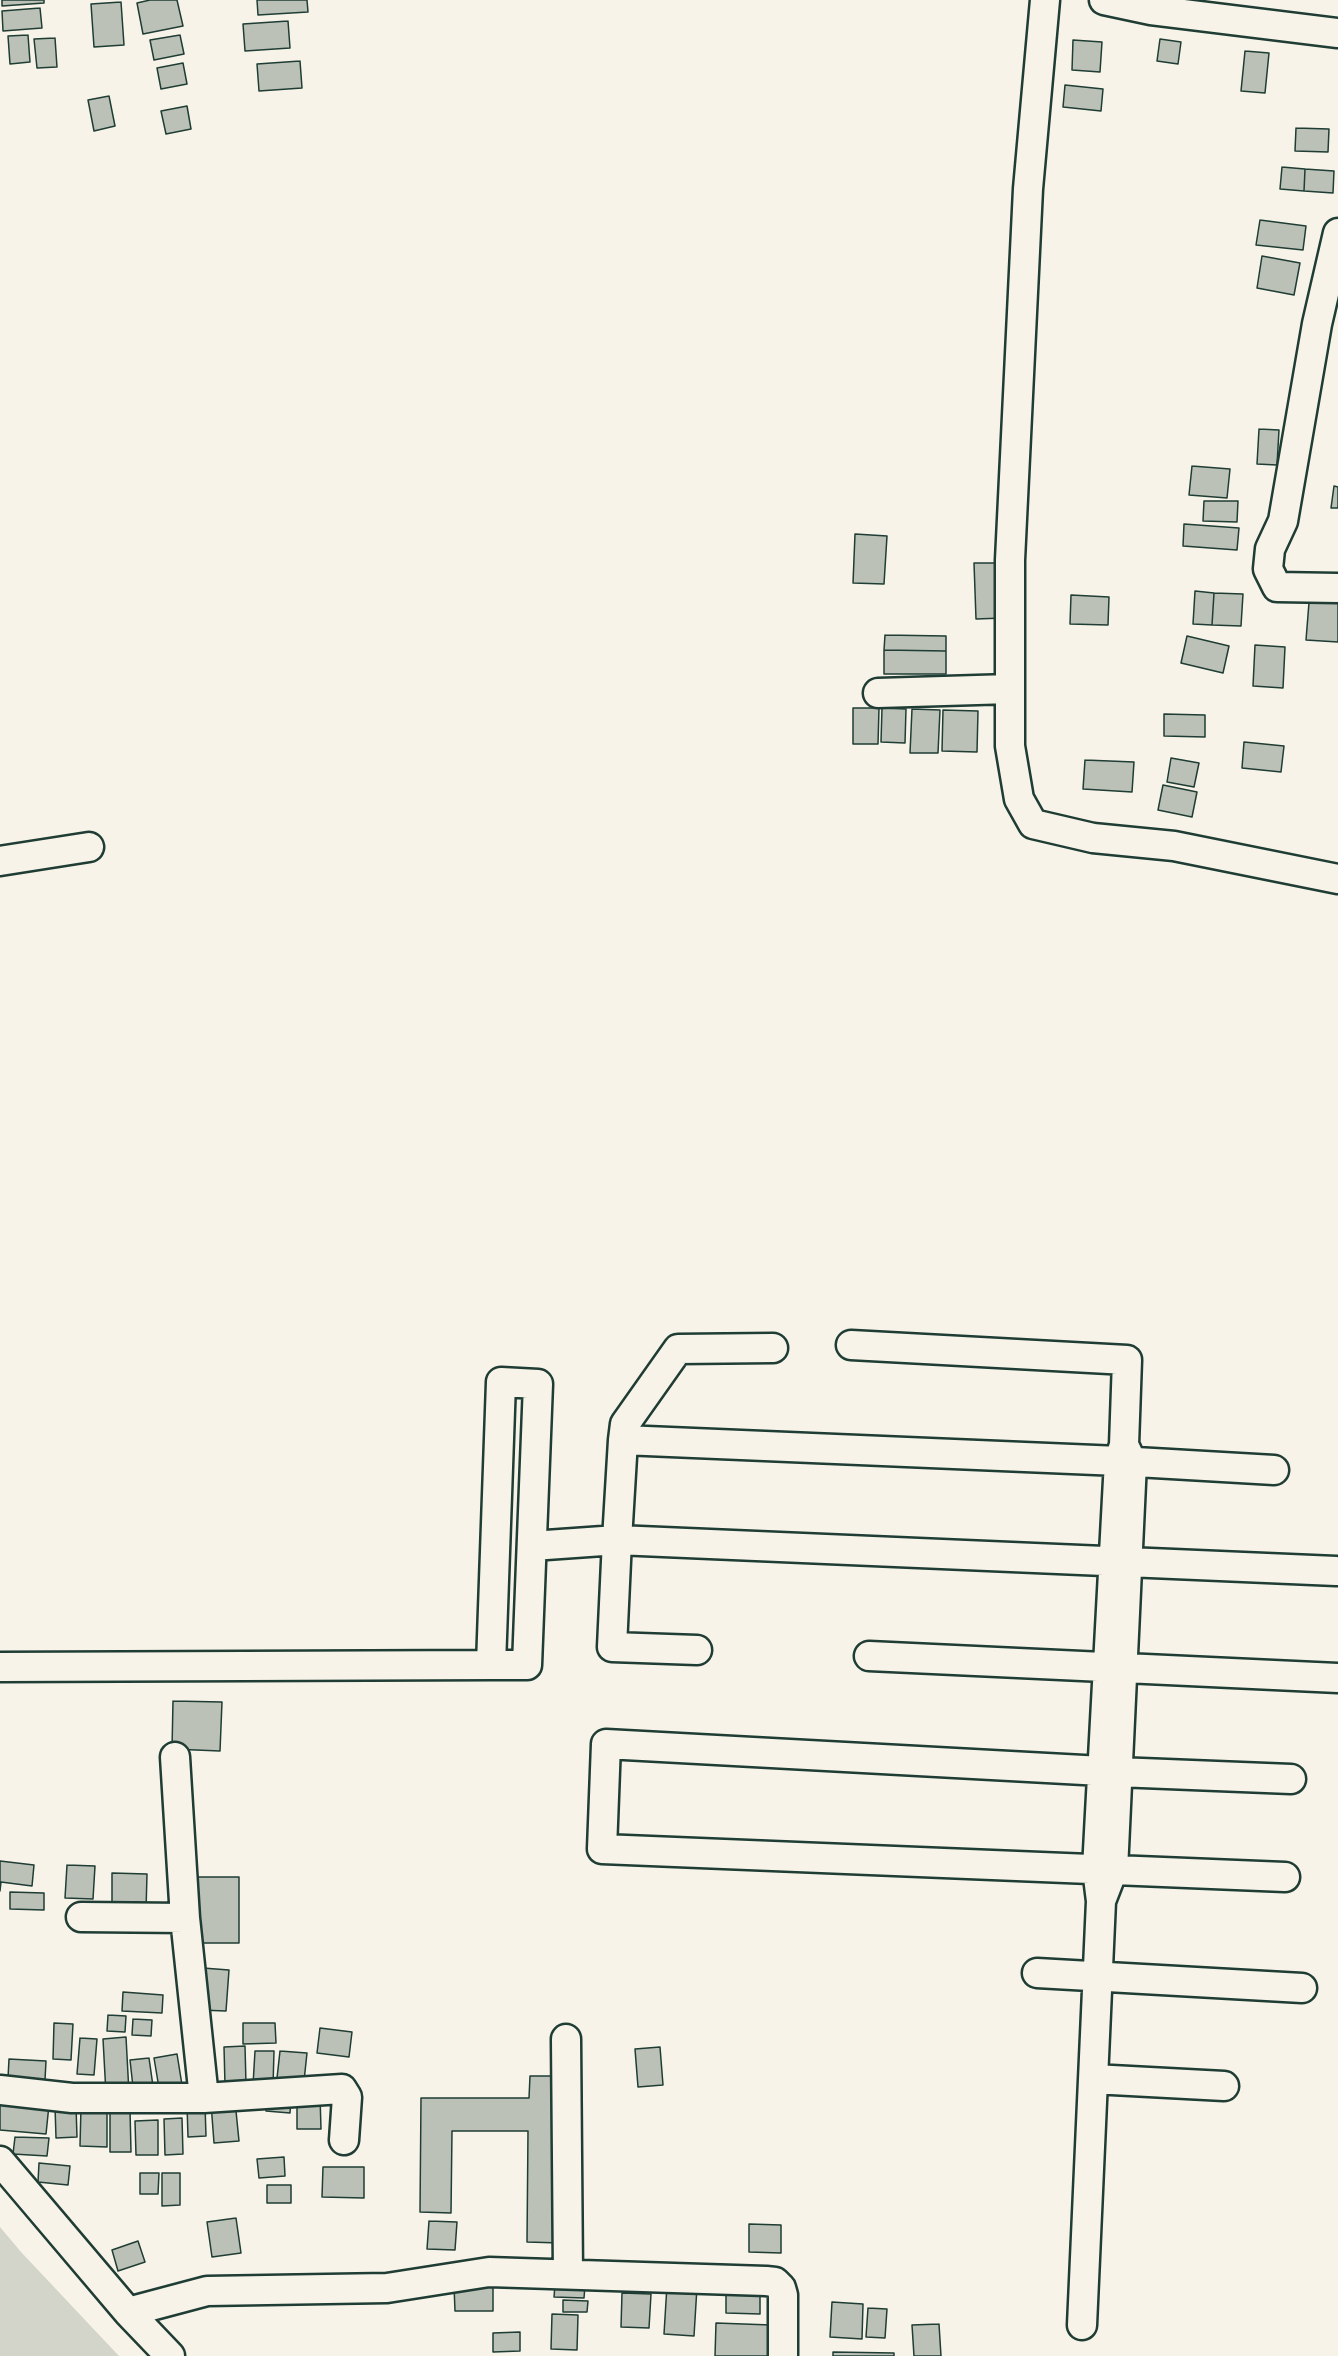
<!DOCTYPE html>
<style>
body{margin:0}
canvas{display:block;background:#f7f3e8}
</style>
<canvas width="1338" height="2356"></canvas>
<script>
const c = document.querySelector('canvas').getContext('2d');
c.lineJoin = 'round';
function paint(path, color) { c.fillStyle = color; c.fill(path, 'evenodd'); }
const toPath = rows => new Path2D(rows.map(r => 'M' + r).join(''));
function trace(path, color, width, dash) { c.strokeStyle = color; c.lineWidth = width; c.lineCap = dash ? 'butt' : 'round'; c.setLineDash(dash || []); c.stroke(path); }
const green = toPath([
 [0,2227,21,2252,119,2356,0,2356]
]);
const building = toPath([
 [2,0,44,0,44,3,2,6,2,0],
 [150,0,177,0,183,26,143,34,137,3,150,0],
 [257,0,307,0,308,12,258,15,257,0],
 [121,2,124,45,94,47,91,4,121,2],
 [40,8,42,28,3,31,2,11,40,8],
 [288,21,290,48,245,51,243,24,288,21],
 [28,35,30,62,10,64,8,36,28,35],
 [180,35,184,54,154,60,150,40,180,35],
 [55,38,57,67,37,68,34,39,55,38],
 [1160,39,1181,42,1178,64,1157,61,1160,39],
 [1073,40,1102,42,1100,72,1072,70,1073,40],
 [1245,51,1269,53,1265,93,1241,91,1245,51],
 [300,61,302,88,259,91,257,64,300,61],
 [183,63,187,84,161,89,157,68,183,63],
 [1065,85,1103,89,1101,111,1063,107,1065,85],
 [109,96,115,126,94,131,88,100,109,96],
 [187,106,191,129,166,134,161,111,187,106],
 [1296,128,1329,129,1328,152,1295,151,1296,128],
 [1282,167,1305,169,1304,191,1280,189,1282,167],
 [1305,169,1334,171,1333,193,1304,191,1305,169],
 [1260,220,1306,226,1303,250,1256,245,1260,220],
 [1262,256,1300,263,1294,295,1257,288,1262,256],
 [1259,429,1279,430,1277,465,1257,464,1259,429],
 [1192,466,1230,469,1227,498,1189,495,1192,466],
 [1334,486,1338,487,1338,508,1331,508,1334,486],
 [1204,501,1238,501,1237,522,1203,521,1204,501],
 [1184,524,1239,528,1237,550,1183,546,1184,524],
 [855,534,887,536,884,584,853,583,855,534],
 [974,563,1001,563,1003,618,976,619,974,563],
 [1310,590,1338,592,1338,642,1306,640,1310,590],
 [1195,591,1214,593,1212,625,1193,624,1195,591],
 [1214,593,1243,594,1241,626,1212,625,1214,593],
 [1071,595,1109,597,1108,625,1070,624,1071,595],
 [885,635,946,636,946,651,884,650,885,635],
 [1187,636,1229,646,1223,673,1181,663,1187,636],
 [1255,645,1285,647,1283,688,1253,686,1255,645],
 [884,650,946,651,946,674,884,674,884,650],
 [853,708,879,708,878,744,853,744,853,708],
 [882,708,906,709,905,743,881,742,882,708],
 [912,709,940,710,938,753,910,753,912,709],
 [943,710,978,711,977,752,942,751,943,710],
 [1164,714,1205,715,1205,737,1164,736,1164,714],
 [1244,742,1284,746,1281,772,1242,768,1244,742],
 [1171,758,1199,763,1194,787,1167,782,1171,758],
 [1085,760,1134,762,1132,792,1083,789,1085,760],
 [1163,785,1197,792,1192,817,1158,810,1163,785],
 [173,1701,222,1702,220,1751,172,1749,173,1701],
 [0,1861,34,1865,32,1886,1,1882,0,1891,0,1861],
 [67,1865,95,1866,93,1899,65,1898,67,1865],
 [112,1873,147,1874,146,1911,112,1911,112,1873],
 [196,1877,239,1877,239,1943,195,1943,196,1877],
 [10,1892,44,1893,44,1910,10,1909,10,1892],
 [203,1968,229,1970,226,2011,200,2010,203,1968],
 [123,1992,163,1995,162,2013,122,2011,123,1992],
 [108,2015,126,2016,125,2032,107,2031,108,2015],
 [133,2019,152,2020,151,2036,132,2035,133,2019],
 [54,2023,73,2024,71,2060,53,2059,54,2023],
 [243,2023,275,2023,276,2043,243,2044,243,2023],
 [320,2028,352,2032,349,2057,317,2053,320,2028],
 [126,2037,129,2093,106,2094,103,2039,126,2037],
 [80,2038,97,2039,94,2075,77,2074,80,2038],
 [245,2046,246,2084,225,2085,224,2047,245,2046],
 [660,2047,663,2085,638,2087,635,2049,660,2047],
 [255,2051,274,2051,273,2086,253,2085,255,2051],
 [280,2051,307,2053,304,2081,277,2078,280,2051],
 [177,2054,183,2091,160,2094,154,2058,177,2054],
 [149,2058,154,2093,134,2096,130,2060,149,2058],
 [9,2059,46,2061,45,2080,8,2078,9,2059],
 [530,2076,562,2076,560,2243,527,2242,528,2131,452,2131,451,2213,420,2212,421,2098,529,2098,530,2076],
 [267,2096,291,2098,290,2113,266,2111,267,2096],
 [297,2096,320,2096,321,2129,297,2129,297,2096],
 [0,2100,49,2105,46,2134,0,2130,0,2100],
 [235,2101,239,2141,214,2143,211,2103,235,2101],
 [187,2105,205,2105,206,2136,188,2137,187,2105],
 [55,2106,76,2106,77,2137,56,2138,55,2106],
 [81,2107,107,2108,107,2147,80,2146,81,2107],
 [110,2110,130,2110,131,2152,110,2152,110,2110],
 [182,2118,183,2154,165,2155,164,2119,182,2118],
 [158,2120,158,2155,136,2155,135,2121,158,2120],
 [15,2137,49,2138,47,2156,13,2154,15,2137],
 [284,2157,285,2176,259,2178,257,2159,284,2157],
 [39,2163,70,2166,68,2185,38,2182,39,2163],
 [323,2167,364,2167,364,2198,322,2197,323,2167],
 [140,2173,159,2173,158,2194,140,2194,140,2173],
 [162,2173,180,2173,180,2205,162,2206,162,2173],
 [267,2185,291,2185,291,2203,267,2203,267,2185],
 [236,2218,241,2253,212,2257,207,2222,236,2218],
 [429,2221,457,2222,455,2250,427,2249,429,2221],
 [749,2224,781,2225,781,2253,749,2252,749,2224],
 [138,2241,145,2262,118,2271,112,2250,138,2241],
 [555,2285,585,2286,584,2298,554,2297,555,2285],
 [667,2285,697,2287,694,2336,664,2334,667,2285],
 [454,2286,493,2286,493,2311,455,2311,454,2286],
 [726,2286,760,2286,760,2314,726,2313,726,2286],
 [622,2293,651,2294,649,2328,621,2327,622,2293],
 [563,2300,588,2301,587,2312,563,2312,563,2300],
 [832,2302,863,2304,862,2339,830,2337,832,2302],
 [868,2308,887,2309,885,2338,866,2337,868,2308],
 [552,2314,578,2315,577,2350,551,2349,552,2314],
 [716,2323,771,2325,769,2356,715,2356,716,2323],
 [939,2324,941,2356,914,2356,912,2325,939,2324],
 [520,2332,520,2351,493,2352,493,2333,520,2332],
 [833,2352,894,2353,894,2356,833,2356,833,2352]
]);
const minor = toPath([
 [1104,0,1151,10,1338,33],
 [1338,233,1317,324,1283,521,1270,549,1268,569,1277,587,1338,588],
 [1010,689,1010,746,1019,799,1033,824,1093,838,1174,846,1338,879],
 [878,693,1010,689,1010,560,1028,189,1045,0],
 [0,861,89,847],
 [851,1345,1127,1360,1124,1445],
 [501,1382,538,1384,527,1665,491,1665,501,1382],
 [623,1440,625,1424,678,1349,773,1348],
 [532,1546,617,1540,623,1440,1119,1461,1274,1470],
 [697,1650,612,1647,617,1540,1336,1571],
 [869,1656,1338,1678],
 [0,1667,491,1665],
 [175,1757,185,1918,204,2098],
 [1102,1771,606,1744,602,1849,1285,1877],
 [1117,1772,1291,1779],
 [81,1917,185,1918],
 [1037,1973,1302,1988],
 [566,2039,568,2274],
 [1093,2079,1224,2086],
 [0,2090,72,2098,204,2098,342,2089,347,2097,344,2140],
 [0,2161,128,2312,170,2356],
 [128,2312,207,2291,387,2288,489,2272,766,2281,775,2282,781,2288,783,2295,783,2356],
 [1082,2325,1101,1901,1097,1869,1119,1461,1124,1445,1132,1462,1113,1870,1101,1901]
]);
paint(green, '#d3d5ca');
paint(building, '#bbc1b6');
trace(building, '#1f3d34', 1.5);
trace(minor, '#1f3d34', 33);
trace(minor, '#f7f3e8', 28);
</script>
